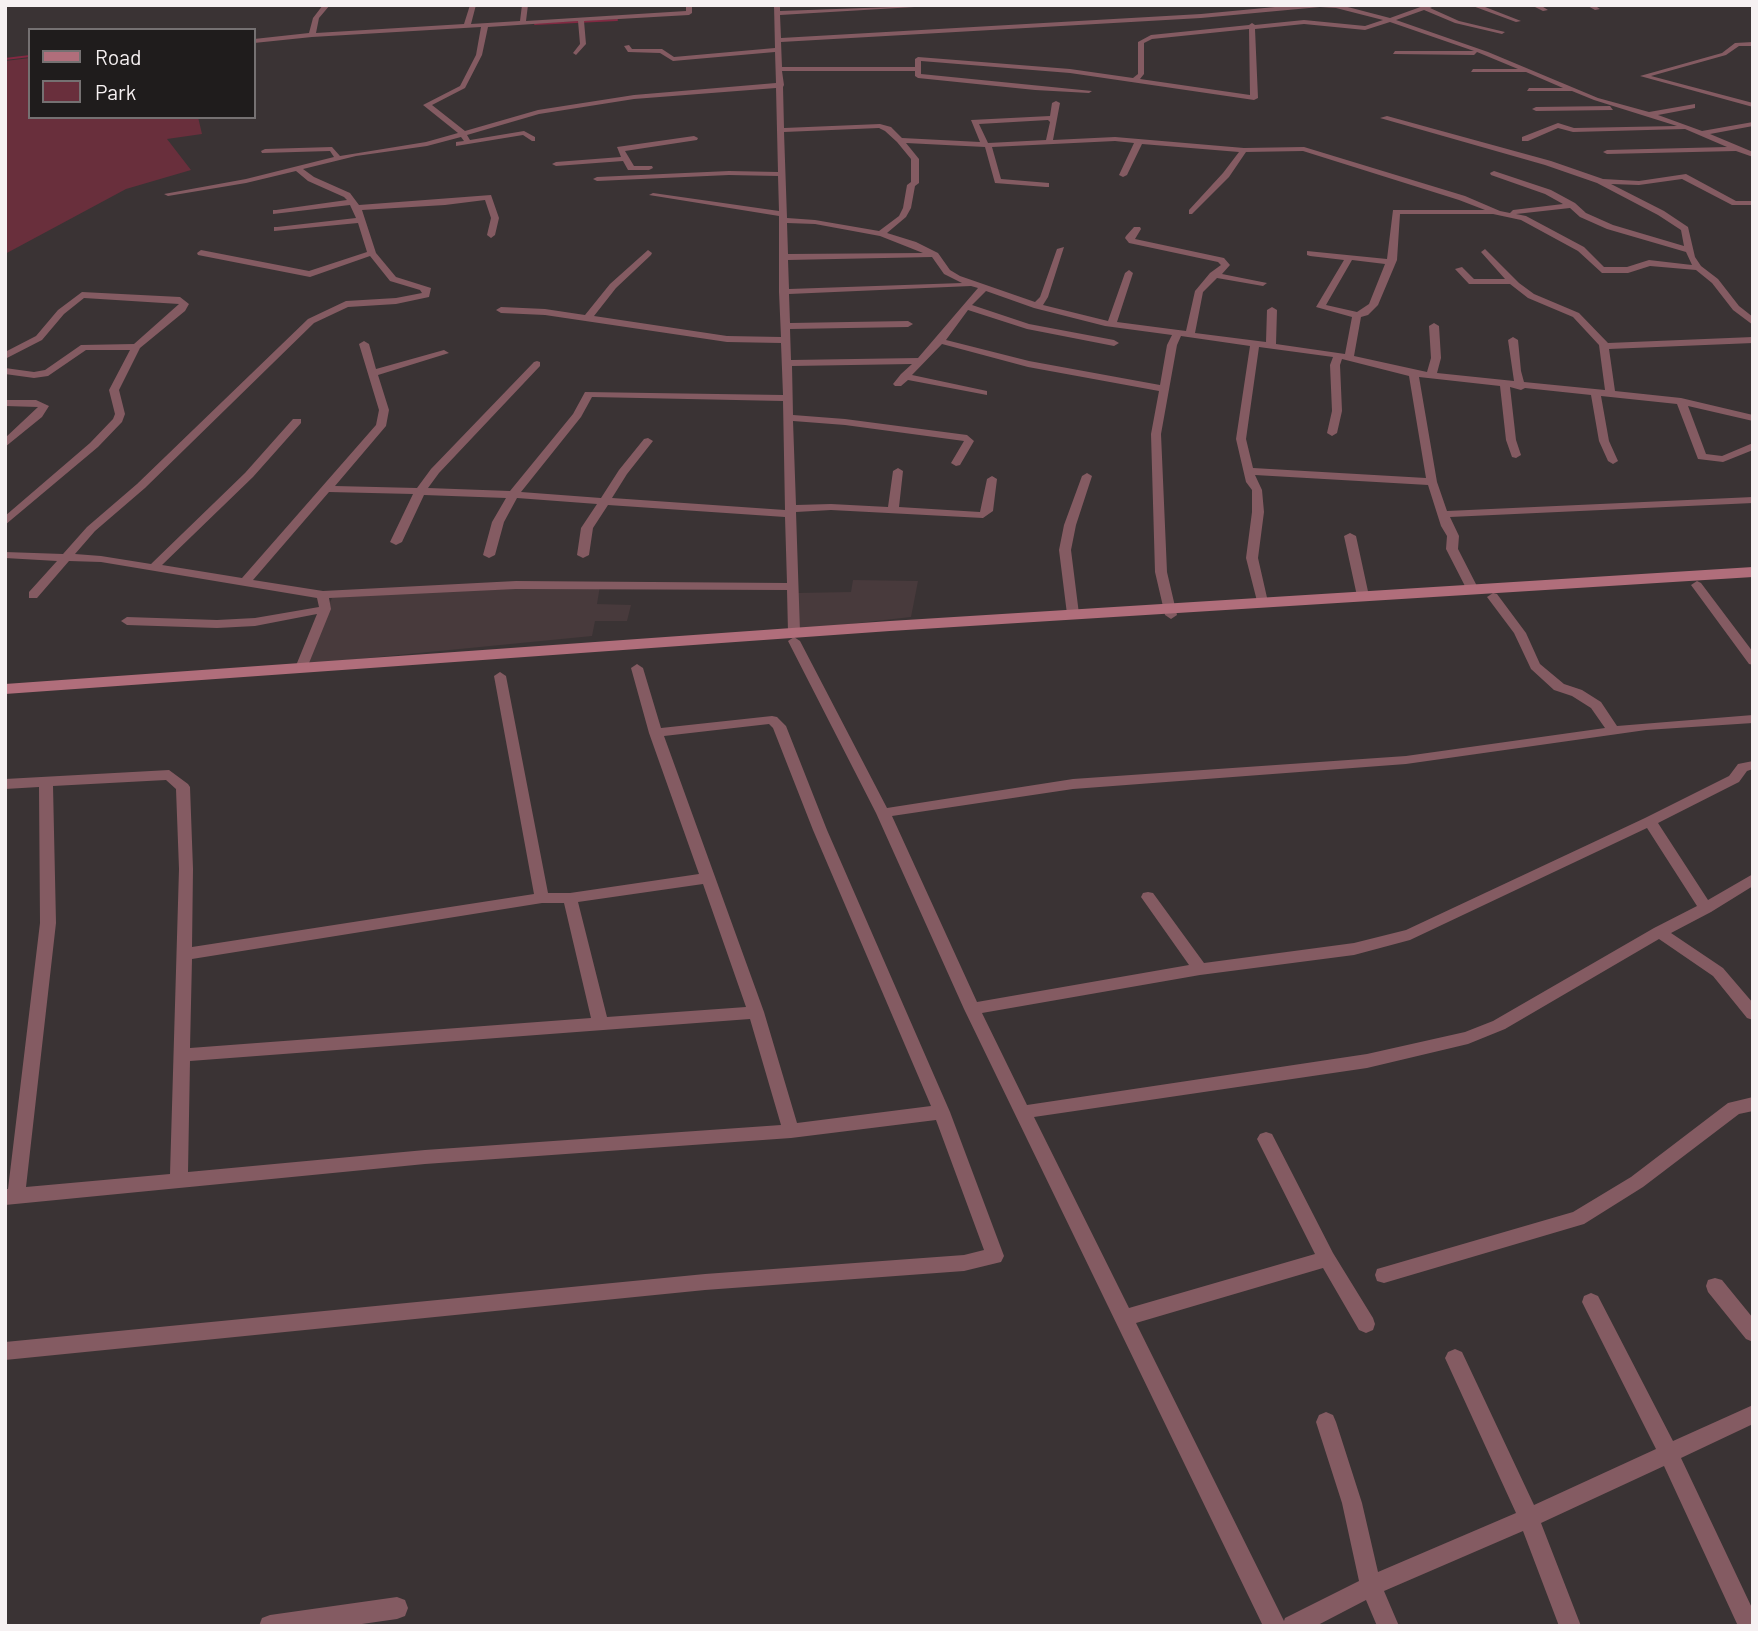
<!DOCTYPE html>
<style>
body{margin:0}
#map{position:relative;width:1758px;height:1631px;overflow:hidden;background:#3a3334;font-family:Barlow,sans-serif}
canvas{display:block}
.frame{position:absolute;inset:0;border:7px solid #f6f1f2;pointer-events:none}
.legend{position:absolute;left:28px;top:28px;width:228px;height:91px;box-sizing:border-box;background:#1f1c1c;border:2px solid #757172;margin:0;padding:9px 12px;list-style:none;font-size:21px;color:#f6f1f2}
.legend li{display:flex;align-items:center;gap:14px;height:35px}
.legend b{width:35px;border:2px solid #757172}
</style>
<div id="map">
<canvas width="1758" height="1631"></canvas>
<div class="frame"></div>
<ul class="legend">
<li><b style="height:9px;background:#b06e7b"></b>Road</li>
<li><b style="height:19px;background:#692f3c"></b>Park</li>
</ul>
</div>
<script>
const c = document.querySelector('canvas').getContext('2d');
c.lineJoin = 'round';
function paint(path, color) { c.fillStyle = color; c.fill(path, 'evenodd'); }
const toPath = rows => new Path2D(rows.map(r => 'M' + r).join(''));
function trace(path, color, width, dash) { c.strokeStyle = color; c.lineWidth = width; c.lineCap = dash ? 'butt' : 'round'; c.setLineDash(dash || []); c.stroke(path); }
const built = toPath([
 [853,580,918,581,911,617,797,630,797,593,851,592],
 [600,586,597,604,631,605,627,621,595,621,592,636,307,664,333,595]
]);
const green = toPath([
 [30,58,30,117,198,117,202,134,167,139,191,170,126,189,5,254,5,61]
]);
const stream = toPath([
 [535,24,617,20],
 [5,59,30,56]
]);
const street = toPath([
 [323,5,330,5,319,18,316,33,464,24,470,5,476,5,471,24,520,21,522,5,528,5,526,21,686,11,686,5,692,5,692,13,689,15,584,21,586,44,576,55,573,53,580,44,578,21,488,27,482,55,465,88,432,105,465,131,538,110,634,95,776,83,775,52,673,61,660,53,628,52,624,46,629,45,632,49,662,49,674,57,775,48,774,5,780,5,780,11,948,5,780,15,781,38,1201,14,1296,5,1340,5,1390,18,1426,5,1436,5,1430,8,1459,21,1505,32,1502,34,1455,23,1424,10,1396,20,1488,52,1598,98,1649,112,1695,104,1695,108,1658,115,1702,131,1753,122,1753,126,1710,134,1753,152,1753,157,1736,151,1607,154,1603,152,1607,150,1727,147,1685,129,1573,132,1558,128,1528,141,1522,141,1522,137,1558,123,1574,128,1677,126,1594,100,1572,91,1527,91,1529,88,1563,88,1526,72,1471,72,1473,69,1518,69,1477,52,1474,55,1393,54,1395,51,1474,51,1390,22,1365,30,1304,24,1255,29,1258,98,1254,100,1070,73,921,61,921,74,1092,91,1089,93,1035,90,918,78,915,76,915,71,782,71,784,85,783,87,784,128,880,124,891,127,902,138,980,142,971,120,1050,116,1052,103,1056,101,1060,103,1053,140,1115,137,1244,148,1304,147,1465,196,1500,211,1510,213,1513,210,1563,204,1545,194,1491,175,1490,173,1494,171,1551,190,1575,203,1586,213,1613,225,1684,246,1681,230,1658,215,1597,183,1545,165,1380,118,1387,116,1551,161,1603,179,1639,181,1686,174,1736,201,1753,201,1753,205,1732,205,1682,179,1639,185,1611,184,1664,211,1688,227,1695,257,1701,266,1718,279,1739,306,1753,317,1753,325,1733,310,1712,283,1696,270,1650,266,1628,273,1602,273,1578,251,1521,220,1493,214,1400,214,1397,260,1378,305,1368,315,1361,317,1354,356,1427,372,1431,358,1429,326,1434,323,1439,326,1441,358,1437,373,1514,381,1508,340,1513,337,1518,340,1521,371,1524,382,1605,390,1599,345,1573,317,1528,298,1510,284,1469,284,1455,269,1462,267,1474,279,1505,279,1481,252,1485,249,1519,283,1534,294,1579,313,1608,343,1753,337,1753,343,1609,349,1615,391,1681,398,1753,415,1753,421,1688,406,1706,454,1722,456,1753,443,1753,450,1723,462,1698,459,1677,404,1601,396,1609,441,1618,461,1613,464,1608,461,1599,441,1591,395,1525,388,1521,390,1510,387,1516,440,1521,455,1516,458,1512,457,1506,440,1500,386,1419,377,1437,482,1447,511,1753,497,1753,503,1450,517,1459,536,1458,549,1479,590,1473,594,1467,590,1446,549,1447,536,1441,526,1428,485,1255,475,1262,490,1264,512,1258,558,1268,602,1262,606,1258,605,1246,558,1252,512,1252,490,1246,482,1236,439,1250,346,1181,336,1177,345,1161,434,1167,572,1177,615,1171,619,1165,615,1155,572,1151,434,1159,391,1028,367,942,344,912,375,987,391,987,395,908,380,901,386,895,386,893,384,901,374,912,364,792,366,793,415,845,419,967,435,974,441,960,465,956,466,951,463,964,441,845,425,793,421,796,505,831,504,888,507,893,471,898,468,903,471,899,507,980,512,987,479,992,476,997,479,993,511,983,518,831,510,796,512,800,632,798,635,794,636,788,632,787,590,516,589,329,598,331,609,307,668,301,672,295,668,317,614,255,626,217,628,127,625,121,621,127,617,217,620,255,618,319,607,317,598,101,562,69,561,37,598,29,598,29,592,57,561,5,558,5,552,63,554,87,527,137,484,308,319,346,301,396,298,422,293,420,290,390,281,370,256,310,277,198,255,197,253,201,250,309,271,367,252,358,223,274,231,274,227,277,227,356,218,350,205,273,214,273,210,276,210,347,200,344,197,308,181,296,171,246,183,168,196,164,194,246,179,334,157,330,151,262,153,261,151,265,149,332,147,340,156,426,142,458,133,423,105,460,86,476,55,481,27,312,37,254,43,254,39,309,33,313,18,323,5],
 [1320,7,1336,8,1383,20,1365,26,1304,20,1255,25,1252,23,1249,25,1151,35,1138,42,1138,74,1133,78,1070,69,918,57,915,59,915,67,782,67,781,42,1201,18,1320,7],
 [1249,29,1250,95,1140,79,1144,74,1144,43,1152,39,1249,29],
 [776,88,778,172,729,171,597,177,593,179,597,181,729,175,778,176,779,211,653,193,649,195,779,216,779,292,781,337,727,336,594,316,616,288,651,255,652,253,648,250,610,284,585,315,545,309,501,307,496,310,501,313,545,315,727,342,781,343,783,395,585,392,573,414,510,491,428,488,439,473,540,366,540,362,537,361,534,362,431,469,417,488,335,486,386,426,389,410,378,375,449,353,444,350,376,369,369,344,364,341,359,344,379,410,376,425,242,578,162,565,253,477,301,423,301,419,293,419,245,473,151,564,101,556,75,554,95,531,145,488,314,323,348,307,396,304,429,297,431,288,396,277,376,253,362,210,445,205,485,200,491,218,487,235,491,238,495,235,499,218,491,195,359,205,350,193,314,177,303,169,356,156,427,146,461,137,464,141,456,142,456,146,523,135,532,141,535,141,535,137,524,131,470,140,467,135,539,114,634,99,776,88],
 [1048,120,1050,122,1046,140,988,143,979,124,1048,120],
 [879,128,885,131,897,142,911,159,911,182,907,185,903,208,899,216,879,231,815,220,787,218,784,132,879,128],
 [1115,141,1134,143,1119,175,1123,177,1127,175,1142,144,1239,152,1223,173,1189,210,1189,214,1192,214,1229,177,1246,152,1303,151,1459,200,1485,210,1393,210,1387,259,1307,251,1307,255,1310,256,1344,260,1316,307,1352,317,1345,354,1276,344,1277,310,1272,307,1267,310,1266,342,1195,333,1203,292,1217,278,1263,286,1267,283,1222,274,1230,265,1224,258,1135,239,1141,229,1140,227,1134,227,1126,236,1125,238,1129,243,1218,262,1221,265,1210,273,1195,291,1186,331,1117,322,1133,273,1129,270,1125,273,1108,321,1043,305,1048,297,1064,247,1057,249,1040,297,1035,302,960,276,950,270,938,253,916,242,887,233,906,217,911,208,915,186,919,183,919,159,906,143,985,147,995,183,1046,187,1049,187,1049,183,1001,179,992,147,1115,141],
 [1570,208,1580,217,1607,229,1686,252,1692,265,1649,260,1627,267,1604,267,1584,247,1526,216,1516,214,1570,208],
 [787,223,815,224,880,236,923,253,788,254,787,223],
 [932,257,944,274,962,283,789,289,788,260,932,257],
 [1352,260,1385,264,1369,304,1357,312,1326,305,1352,260],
 [971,286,978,288,918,358,791,360,790,329,908,327,913,324,908,321,790,323,789,294,971,286],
 [986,291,1034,308,1105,326,1172,335,1167,345,1160,385,1029,361,946,340,968,310,1027,329,1114,346,1119,343,1114,340,1029,324,972,305,986,291],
 [1259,347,1333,357,1330,365,1332,411,1327,433,1332,436,1337,433,1342,411,1340,365,1342,359,1409,376,1426,478,1253,468,1246,439,1259,347],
 [592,397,783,401,785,510,612,498,627,474,653,441,648,438,644,439,619,470,601,498,521,492,581,417,592,397],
 [329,492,413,494,390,542,396,545,402,542,424,495,506,498,492,522,483,555,489,558,495,555,504,522,517,498,597,504,581,528,577,555,583,558,589,555,593,528,608,505,785,517,787,583,516,581,323,591,253,580,329,492],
 [1470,5,1480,5,1521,21,1516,22,1470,5],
 [1531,5,1540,5,1548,10,1543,11,1531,5],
 [1586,5,1594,5,1600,9,1595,10,1586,5],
 [1753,42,1753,46,1739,46,1726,55,1651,76,1753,103,1753,107,1640,76,1722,53,1735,43,1753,42],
 [1610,106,1613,110,1536,111,1532,109,1536,107,1610,106],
 [694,136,698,138,697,140,625,151,634,166,652,166,653,168,649,170,628,170,623,161,556,166,552,164,556,162,621,157,617,147,694,136],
 [82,292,180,297,189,304,185,311,140,348,119,390,125,414,122,422,98,447,5,525,5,516,90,443,113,419,115,414,109,390,130,350,86,350,48,376,34,378,5,374,5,368,34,372,45,370,81,345,134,344,179,304,84,298,64,314,42,340,5,359,5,352,36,336,58,310,82,292],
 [5,400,36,400,49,406,42,417,5,447,5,438,38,407,5,406,5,400],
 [1087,473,1092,476,1076,525,1071,550,1079,614,1073,618,1067,614,1059,550,1064,525,1082,476,1087,473],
 [1350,533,1356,536,1369,596,1363,600,1357,596,1344,536,1350,533],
 [1697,581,1701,583,1753,652,1753,665,1749,664,1691,585,1697,581],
 [1493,593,1497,594,1526,633,1540,664,1564,684,1582,690,1601,702,1617,726,1753,715,1753,723,1646,730,1406,764,1073,789,892,816,977,1002,1189,965,1141,897,1143,893,1148,892,1153,893,1204,963,1354,943,1406,930,1645,818,1729,776,1738,764,1753,761,1753,769,1747,771,1739,782,1658,823,1708,900,1753,874,1753,886,1711,912,1671,933,1723,968,1753,1003,1753,1020,1747,1018,1713,976,1659,939,1505,1029,1468,1044,1367,1068,1034,1117,1129,1308,1315,1254,1257,1139,1260,1134,1266,1132,1272,1134,1333,1253,1373,1318,1375,1324,1373,1330,1366,1333,1359,1330,1323,1268,1136,1323,1284,1621,1285,1618,1359,1581,1342,1503,1316,1422,1319,1415,1326,1412,1333,1415,1336,1422,1362,1503,1378,1572,1516,1513,1445,1358,1448,1352,1455,1349,1462,1352,1534,1505,1656,1449,1582,1302,1584,1296,1591,1293,1598,1296,1673,1441,1753,1405,1753,1424,1681,1458,1753,1610,1753,1626,1738,1626,1664,1466,1541,1523,1581,1626,1559,1626,1523,1531,1384,1591,1399,1626,1377,1626,1366,1600,1316,1626,1263,1626,964,1009,876,813,788,641,794,637,800,641,887,808,1073,779,1406,756,1605,728,1591,708,1572,696,1554,690,1531,669,1514,633,1487,597,1493,593],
 [1647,828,1697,906,1654,928,1493,1021,1465,1032,1367,1054,1027,1105,982,1013,1200,975,1354,955,1410,940,1647,828],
 [637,664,643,668,661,728,772,716,777,717,786,726,827,830,950,1112,1004,1256,1001,1262,964,1271,705,1290,5,1360,5,1342,705,1274,964,1255,984,1250,936,1120,791,1138,425,1164,5,1205,5,1189,8,1189,40,923,39,787,5,789,5,779,169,770,188,784,190,787,193,869,192,947,534,894,494,676,500,672,506,676,548,893,570,893,699,874,649,733,631,668,637,664],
 [769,724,773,728,813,830,931,1106,797,1123,764,1012,664,736,769,724],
 [166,780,176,789,179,869,170,1174,26,1187,56,923,53,786,166,780],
 [703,884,746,1007,607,1017,578,902,703,884],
 [542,903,564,903,591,1018,190,1048,192,959,542,903],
 [750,1019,781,1125,425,1150,188,1172,190,1061,750,1019],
 [1753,1097,1753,1111,1739,1114,1643,1187,1584,1224,1384,1283,1377,1281,1375,1275,1377,1269,1384,1267,1573,1212,1631,1177,1728,1103,1753,1097],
 [1715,1278,1722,1280,1753,1318,1753,1342,1746,1339,1708,1292,1706,1286,1708,1280,1715,1278],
 [397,1597,405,1600,408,1608,405,1616,397,1619,348,1626,259,1626,262,1618,270,1615,397,1597]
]);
const secondary = toPath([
 [1753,567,1753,577,890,631,5,694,5,684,890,621,1753,567]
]);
paint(built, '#483a3c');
paint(green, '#692f3c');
trace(stream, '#822942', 2);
paint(street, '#845b62');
paint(secondary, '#b06e7b');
</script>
